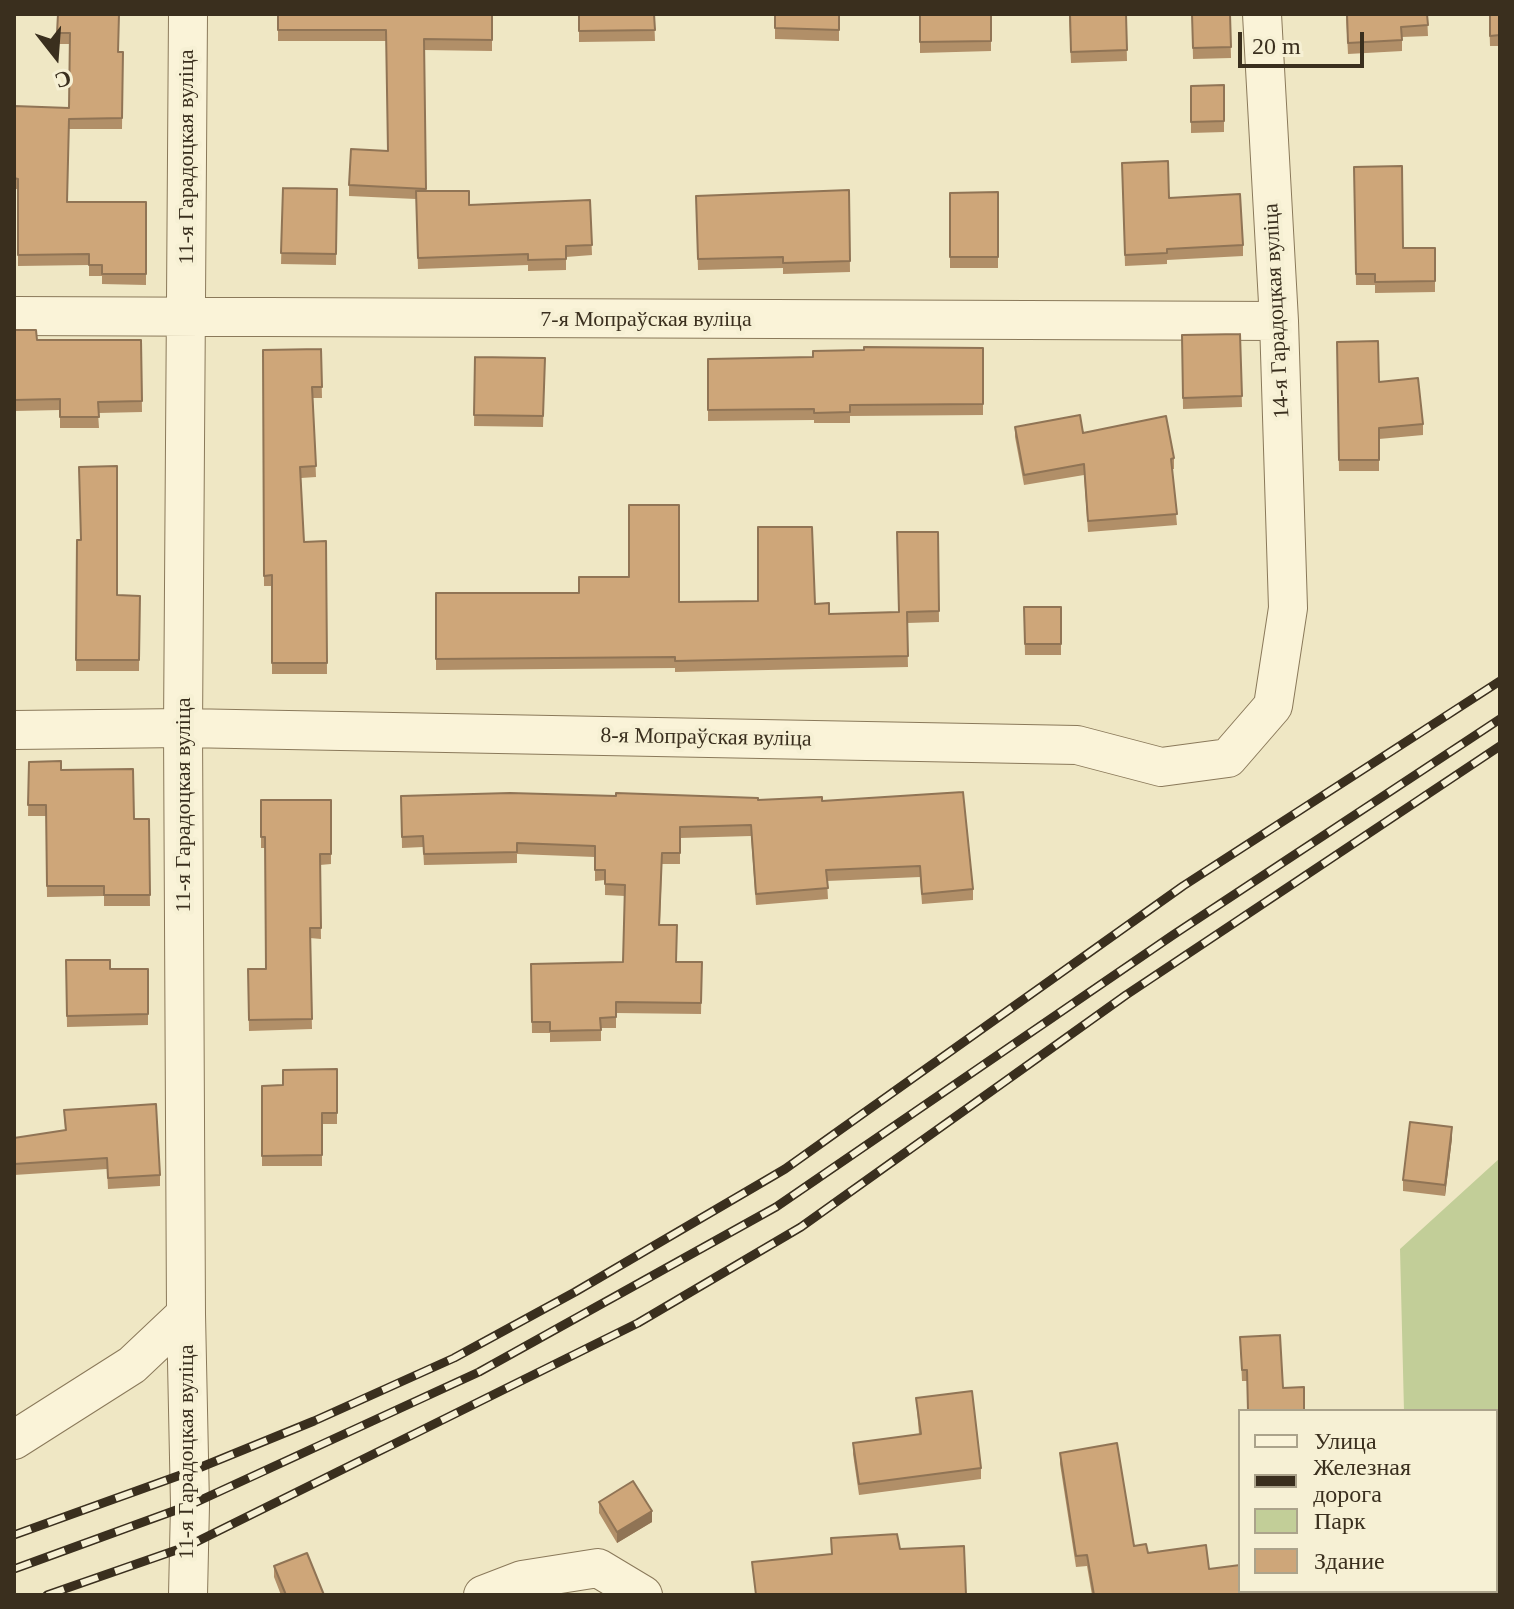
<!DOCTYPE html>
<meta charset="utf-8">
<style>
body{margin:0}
#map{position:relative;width:1514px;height:1609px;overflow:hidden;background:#efe7c4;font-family:Georgia,serif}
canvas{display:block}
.frame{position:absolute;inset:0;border:16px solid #3a2f1e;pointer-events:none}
.legend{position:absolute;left:1238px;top:1409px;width:260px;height:184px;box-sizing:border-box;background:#f6f0d4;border:2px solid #aba38b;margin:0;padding:10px 14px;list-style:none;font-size:24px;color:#3a2f1e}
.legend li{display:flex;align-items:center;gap:16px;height:40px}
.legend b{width:40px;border:2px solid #aba38b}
.north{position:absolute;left:16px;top:16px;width:80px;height:80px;-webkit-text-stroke:6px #f6f0d4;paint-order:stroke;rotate:163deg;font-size:22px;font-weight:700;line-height:32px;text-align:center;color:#3a2f1e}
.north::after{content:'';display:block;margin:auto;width:28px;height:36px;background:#3a2f1e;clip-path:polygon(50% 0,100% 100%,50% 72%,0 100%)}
.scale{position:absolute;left:1238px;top:32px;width:126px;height:36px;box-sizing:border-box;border:4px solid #3a2f1e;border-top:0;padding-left:10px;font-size:24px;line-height:28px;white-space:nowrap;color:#3a2f1e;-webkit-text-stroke:6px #f6f0d4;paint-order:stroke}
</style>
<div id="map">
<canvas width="1514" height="1609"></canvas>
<div class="frame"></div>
<ul class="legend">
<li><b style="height:10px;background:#faf3d8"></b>Улица</li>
<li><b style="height:10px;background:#3a2f1e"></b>Железная дорога</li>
<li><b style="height:22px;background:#c2ce98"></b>Парк</li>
<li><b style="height:22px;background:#cea679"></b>Здание</li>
</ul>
<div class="north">С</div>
<div class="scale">20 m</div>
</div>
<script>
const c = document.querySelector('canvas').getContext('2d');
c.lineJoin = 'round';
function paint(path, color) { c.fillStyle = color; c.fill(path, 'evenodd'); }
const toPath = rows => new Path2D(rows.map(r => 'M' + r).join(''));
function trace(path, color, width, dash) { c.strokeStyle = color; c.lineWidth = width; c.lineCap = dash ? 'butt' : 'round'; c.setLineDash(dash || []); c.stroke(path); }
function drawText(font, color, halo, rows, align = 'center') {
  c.font = font + ' Georgia,serif'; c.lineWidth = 8; c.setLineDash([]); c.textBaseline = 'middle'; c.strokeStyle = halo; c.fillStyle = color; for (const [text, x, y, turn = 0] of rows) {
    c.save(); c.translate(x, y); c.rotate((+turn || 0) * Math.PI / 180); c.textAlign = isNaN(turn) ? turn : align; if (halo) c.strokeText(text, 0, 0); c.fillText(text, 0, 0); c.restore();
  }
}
const green = toPath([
 [1500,1158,1500,1595,1409,1595,1409,1591,1496,1591,1496,1411,1404,1411,1400,1249]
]);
const minor = toPath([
 [188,14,183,728,186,1314,190,1505,188,1595],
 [14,316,1279,321],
 [14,730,183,728,1077,745,1161,767,1228,758,1273,706,1288,608,1279,321,1262,14],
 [14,1440,132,1365,186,1314],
 [483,1595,522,1580,598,1568,643,1595]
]);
const rail = toPath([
 [14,1535,189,1472,314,1421,454,1358,575,1292,785,1169,1183,886,1500,681],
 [14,1569,190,1505,479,1372,776,1207,1173,935,1500,719],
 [47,1595,188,1546,638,1323,801,1227,1126,995,1500,746]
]);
const wall = toPath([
 [58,14,118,52,123,52,122,129,69,129,67,202,146,202,146,285,102,284,102,276,89,276,89,265,18,266,18,189,14,189,14,106,69,108,70,44,57,44],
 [278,14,492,14,492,51,424,50,426,191,469,205,590,200,592,255,566,257,566,270,528,271,528,265,418,269,416,199,349,196,349,185,388,151,386,41,278,41],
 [579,14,654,14,655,41,579,42],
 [775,14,839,14,839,41,775,39],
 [920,14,991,14,991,51,920,53],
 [1069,14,1126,14,1127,61,1071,63],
 [1192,14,1230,14,1231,58,1193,59],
 [1346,14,1427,14,1428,36,1402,37,1402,51,1348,54],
 [1489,14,1500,14,1500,46,1490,46],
 [1224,85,1224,132,1191,133,1191,86],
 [1122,163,1169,198,1243,245,1243,256,1167,260,1167,264,1125,266],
 [1354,167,1403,248,1435,248,1435,292,1375,293,1375,285,1356,285],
 [283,188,337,189,336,265,281,264],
 [849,190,850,272,783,274,783,268,698,270,696,196],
 [998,192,998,268,950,268,950,193],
 [14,330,37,340,141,340,142,412,98,413,99,428,60,428,60,410,14,411],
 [1240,334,1242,407,1183,409,1182,335],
 [1337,342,1423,424,1423,435,1379,439,1379,471,1339,471],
 [983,348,983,415,850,416,850,423,814,423,814,420,708,421,708,359,813,357],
 [321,349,322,398,313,398,316,477,301,478,304,542,326,541,327,674,272,674,272,586,264,586,263,350],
 [475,357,545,358,543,427,474,426],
 [1015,427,1083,433,1174,458,1174,469,1172,469,1177,525,1088,532,1084,475,1024,485,1015,437],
 [938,532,939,622,907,623,908,667,675,672,675,668,436,670,436,593,679,602,815,604,829,614,898,612],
 [77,540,117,595,140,596,139,671,76,671],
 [1024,607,1061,607,1061,655,1025,655],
 [29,762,61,770,134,819,149,819,150,906,104,906,104,896,47,897,46,816,28,816],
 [401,796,822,801,973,889,973,900,922,904,920,877,827,881,828,899,756,905,751,836,680,838,680,864,662,864,660,925,677,962,702,962,701,1014,616,1013,616,1028,601,1028,601,1041,550,1042,550,1033,532,1033,531,964,623,962,625,896,605,895,605,880,595,881,595,857,517,854,517,863,424,865,423,847,402,848],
 [261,800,331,800,331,864,320,865,321,939,310,938,312,1029,249,1031,248,969,266,969,265,848,261,848],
 [66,960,110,969,148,969,148,1025,67,1027],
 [337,1069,337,1124,322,1124,322,1166,262,1166,262,1086,283,1085],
 [64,1110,160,1175,160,1186,108,1189,107,1169,14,1175,14,1138,65,1130],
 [1452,1138,1445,1196,1403,1191,1403,1180],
 [1240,1337,1304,1411,1247,1381,1242,1381],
 [916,1398,981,1468,981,1479,859,1495,853,1454,853,1443,919,1434],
 [1060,1453,1134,1546,1148,1553,1209,1569,1322,1595,1092,1595,1087,1566,1076,1567,1060,1464],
 [599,1502,652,1522,617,1543,599,1513],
 [274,1566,324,1595,281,1595,274,1577]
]);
const shadedWall = toPath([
 [1452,1127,1452,1138,1445,1196,1445,1185],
 [652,1511,652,1522,617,1543,617,1532]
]);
const building = toPath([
 [58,14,119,14,118,52,123,52,122,118,69,119,67,202,146,202,146,274,102,274,102,265,89,265,89,254,18,255,18,179,14,178,14,106,69,108,70,33,57,33,58,14],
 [278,14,492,14,492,40,424,39,426,189,349,185,351,149,388,151,386,30,278,30,278,14],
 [579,14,654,14,655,30,579,31,579,14],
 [775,14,839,14,839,30,775,28,775,14],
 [920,14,991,14,991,41,920,42,920,14],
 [1070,14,1126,14,1127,50,1071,52,1070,14],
 [1192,14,1230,14,1231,47,1193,48,1192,14],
 [1347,14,1427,14,1428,25,1401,27,1402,40,1348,43,1347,14],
 [1490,14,1500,14,1500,35,1490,36,1490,14],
 [1224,85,1224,121,1191,122,1191,86,1224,85],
 [1168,161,1169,198,1240,194,1243,245,1167,249,1167,253,1125,255,1122,163,1168,161],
 [1402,166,1403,248,1435,248,1435,281,1375,282,1375,274,1356,274,1354,167,1402,166],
 [283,188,337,189,336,254,281,253,283,188],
 [849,190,850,261,783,263,783,257,698,259,696,196,849,190],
 [416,191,469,191,469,205,590,200,592,245,566,246,566,259,528,260,528,254,418,258,416,191],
 [998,192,998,257,950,257,950,193,998,192],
 [14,330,36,330,37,340,141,340,142,401,98,402,99,417,60,417,60,399,14,400,14,330],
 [1240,334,1242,396,1183,398,1182,335,1240,334],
 [1378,341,1379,382,1418,378,1423,424,1379,428,1379,460,1339,460,1337,342,1378,341],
 [864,347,983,348,983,404,850,405,850,412,814,413,814,409,708,410,708,359,813,357,813,351,864,350,864,347],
 [321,349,322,387,312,387,316,466,300,467,304,542,326,541,327,663,272,663,272,575,264,576,263,350,321,349],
 [475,357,545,358,543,416,474,415,475,357],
 [1080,415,1083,433,1166,416,1174,458,1171,459,1177,514,1088,521,1084,464,1024,475,1015,427,1080,415],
 [117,466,117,595,140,596,139,660,76,660,77,540,81,540,79,467,117,466],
 [629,505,679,505,679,602,758,601,758,527,812,527,815,604,829,603,829,614,899,612,897,532,938,532,939,611,907,612,908,656,675,661,675,657,436,659,436,593,579,593,579,577,629,577,629,505],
 [1024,607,1061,607,1061,644,1025,644,1024,607],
 [61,761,61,770,133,769,134,819,149,819,150,895,104,895,104,886,47,886,46,805,28,805,29,762,61,761],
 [963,792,973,889,922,894,920,866,826,870,828,888,756,894,751,825,680,827,680,853,662,853,659,925,677,925,676,962,702,962,701,1003,616,1002,616,1017,600,1018,601,1030,550,1031,550,1022,532,1022,531,964,623,962,625,885,605,884,605,870,595,870,595,846,517,843,517,852,424,854,423,836,402,837,401,796,510,793,616,796,616,793,758,798,758,800,822,797,822,801,963,792],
 [261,800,331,800,331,854,320,854,321,928,310,928,312,1019,249,1020,248,969,266,969,265,837,261,837,261,800],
 [66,960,110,960,110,969,148,969,148,1014,67,1016,66,960],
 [337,1069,337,1113,322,1113,322,1155,262,1156,262,1086,283,1085,283,1070,337,1069],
 [156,1104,160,1175,108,1178,107,1158,14,1164,14,1138,66,1130,64,1110,156,1104],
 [1410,1122,1452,1127,1445,1185,1403,1180,1410,1122],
 [1280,1335,1283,1388,1304,1387,1304,1411,1248,1411,1247,1370,1242,1370,1240,1337,1280,1335],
 [972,1391,981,1468,859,1484,853,1443,921,1434,916,1398,972,1391],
 [1117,1443,1134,1546,1146,1544,1148,1553,1206,1545,1209,1569,1240,1565,1240,1591,1322,1591,1322,1595,1094,1595,1087,1555,1076,1556,1060,1453,1117,1443],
 [633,1481,652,1511,617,1532,599,1502,633,1481],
 [897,1534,900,1549,964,1546,966,1595,756,1595,752,1562,832,1554,831,1538,897,1534],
 [307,1553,324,1595,286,1595,274,1566,307,1553]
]);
const streetNames = [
 ["11-я Гарадоцкая вуліца",187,157,-90],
 ["14-я Гарадоцкая вуліца",1277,311,-93],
 ["7-я Мопраўская вуліца",646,320],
 ["8-я Мопраўская вуліца",706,738,1],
 ["11-я Гарадоцкая вуліца",184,805,-90],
 ["11-я Гарадоцкая вуліца",187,1452,-90]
];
paint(green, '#c2ce98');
trace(minor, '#8a795a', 40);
trace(minor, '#faf3d8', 38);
trace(rail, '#3a2f1e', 9);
trace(rail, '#f6f0d4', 6, [18]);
paint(wall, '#b18f68');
paint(shadedWall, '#907455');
paint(building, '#cea679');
trace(building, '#907455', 2);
drawText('22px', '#3a2f1e', '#f6f0d4', streetNames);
</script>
